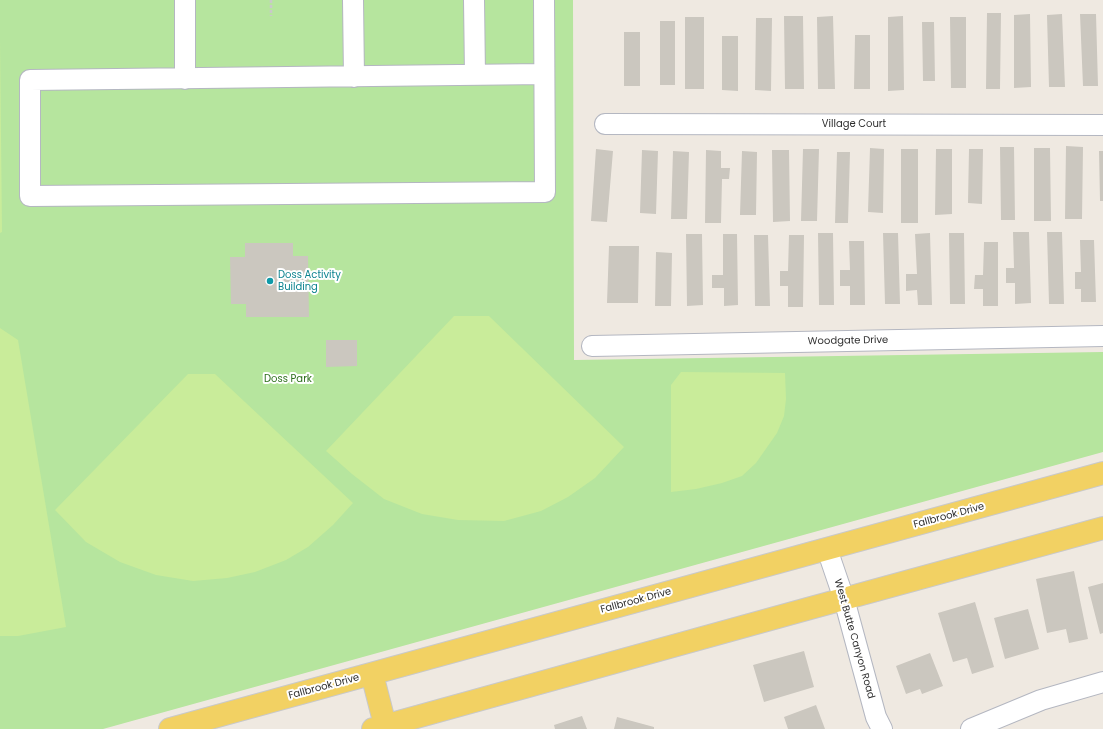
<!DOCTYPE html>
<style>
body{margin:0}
canvas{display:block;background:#efe9e1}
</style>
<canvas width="1103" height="729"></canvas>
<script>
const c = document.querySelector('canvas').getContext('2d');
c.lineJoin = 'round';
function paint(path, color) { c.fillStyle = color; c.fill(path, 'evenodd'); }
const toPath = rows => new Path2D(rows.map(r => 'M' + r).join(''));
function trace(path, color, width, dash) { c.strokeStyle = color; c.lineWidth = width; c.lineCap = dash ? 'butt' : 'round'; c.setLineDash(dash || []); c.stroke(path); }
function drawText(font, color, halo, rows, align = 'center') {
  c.font = font + ' Poppins,sans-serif'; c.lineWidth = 4; c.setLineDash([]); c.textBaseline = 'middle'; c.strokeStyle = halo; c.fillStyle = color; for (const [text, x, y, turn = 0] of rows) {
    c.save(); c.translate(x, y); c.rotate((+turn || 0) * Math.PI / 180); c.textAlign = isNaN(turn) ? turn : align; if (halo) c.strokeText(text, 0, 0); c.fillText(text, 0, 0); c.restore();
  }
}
const green = toPath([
 [0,0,573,0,574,360,1103,352,1103,452,103,729,0,729]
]);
const pitch = toPath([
 [0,39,2,232,0,233],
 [454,316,489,316,624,447,595,478,568,497,541,511,504,521,458,520,422,514,384,499,352,474,326,451],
 [0,328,18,340,66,627,18,636,0,636],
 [681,372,785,373,786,399,784,416,777,433,756,463,742,476,722,483,696,489,671,492,671,385],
 [188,374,215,374,353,503,333,525,308,547,286,560,255,572,227,578,193,581,156,575,120,562,86,542,55,510]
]);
const building = toPath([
 [987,13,1001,13,1000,89,986,89],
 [1030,14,1031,87,1014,88,1014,15],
 [1062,14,1065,87,1049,87,1047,15],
 [1080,14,1096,14,1098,86,1083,86],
 [784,16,803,16,804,89,785,89],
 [833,16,835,89,818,89,817,17],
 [903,16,904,90,888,91,888,17],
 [685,17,704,17,704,89,685,89],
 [950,17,966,17,966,88,951,88],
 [756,18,772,18,771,91,755,90],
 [660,21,675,21,675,85,660,85],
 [922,22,934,22,935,81,923,81],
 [624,32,640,32,640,86,624,86],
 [855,35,870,35,870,89,854,89],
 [722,36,738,36,738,91,722,90],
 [1066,146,1083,147,1082,219,1065,219],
 [1000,147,1014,147,1015,220,1001,220],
 [870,148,884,149,883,213,868,212],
 [1034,148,1050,148,1051,221,1034,221],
 [596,149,613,151,607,222,591,221],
 [803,149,819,149,817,221,801,221],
 [901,149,918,149,918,223,901,223],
 [936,149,952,149,952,214,935,215],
 [969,149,983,149,982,204,968,203],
 [642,150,658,151,656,214,640,213],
 [706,150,721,151,721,168,730,168,729,179,722,179,721,223,705,223],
 [772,150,789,150,790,221,773,222],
 [673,151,689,152,687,219,671,219],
 [742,151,757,152,756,215,740,215],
 [1099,151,1103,151,1103,201,1100,201],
 [837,152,850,152,848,223,835,223],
 [1013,232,1029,232,1031,303,1015,304,1015,283,1006,283,1006,268,1014,268],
 [1047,232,1062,232,1064,304,1049,304],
 [818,233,833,233,834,305,819,305],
 [883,233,898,233,900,304,885,304],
 [930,233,932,305,918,305,917,290,906,291,906,274,917,274,915,234],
 [949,233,964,233,965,304,950,304],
 [686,234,702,234,703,305,687,306],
 [723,234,737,234,738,305,724,306,724,288,712,288,712,275,723,275],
 [754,235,768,235,770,306,755,306],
 [789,235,804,235,803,307,788,307,788,286,780,286,780,271,788,271],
 [1080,240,1094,240,1096,302,1081,302,1081,289,1075,289,1075,272,1081,272],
 [849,241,864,241,865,305,850,305,850,286,840,286,840,270,850,270],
 [984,242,998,242,998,306,983,306,983,289,974,289,975,275,983,275],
 [245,243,293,243,293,256,308,256,309,317,246,317,246,304,231,304,230,257,245,257],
 [609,246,639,246,638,303,607,303],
 [656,252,672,253,671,306,655,306],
 [326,340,357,340,357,366,326,367],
 [1074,571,1088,639,1069,643,1066,629,1047,633,1036,579],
 [1103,583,1103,633,1100,634,1088,587],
 [975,602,994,667,972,674,967,658,953,662,938,613],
 [1028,609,1039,649,1005,659,994,618],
 [804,651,814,687,764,702,753,665],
 [930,653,943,686,922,694,920,689,906,694,896,666],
 [816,705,825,729,788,729,784,717],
 [582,716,587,729,555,729,554,725],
 [617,717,654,727,654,729,614,729]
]);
const path = toPath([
 [271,0,271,16]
]);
const minor = toPath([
 [185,0,185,79],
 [353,0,354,77],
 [474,0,475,75],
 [544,0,545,192,30,196,30,80,544,74],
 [605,124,1103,125],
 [592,346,1103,336],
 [827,549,844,599,876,717,882,729],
 [971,729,1041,700,1103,682]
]);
const major = toPath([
 [372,674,385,725],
 [170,729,1103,473],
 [373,729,807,609,1103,528]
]);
const markers = [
 [270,281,4,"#0f9aa8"]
];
const streetNames = [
 ["Village Court",854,124],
 ["Woodgate Drive",848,341,-1],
 ["Fallbrook Drive",949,516,-15],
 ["Fallbrook Drive",636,601,-15],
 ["West Butte Canyon Road",854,639,74],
 ["Fallbrook Drive",324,687,-15]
];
const cultureNames = [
 ["Doss Activity",278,275],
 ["Building",278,287]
];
const parkNames = [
 ["Doss Park",288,379]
];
paint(green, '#b6e59e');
paint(pitch, '#c9ec9a');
paint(building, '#cbc7bf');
trace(minor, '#b4b7c1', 22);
trace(major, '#c9c9c9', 24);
trace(path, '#c9c9c9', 2.5, [3, 2]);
trace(minor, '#fff', 20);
trace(major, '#f2d163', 22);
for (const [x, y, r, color] of markers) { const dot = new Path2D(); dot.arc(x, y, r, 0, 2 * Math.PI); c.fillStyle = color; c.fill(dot); trace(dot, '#fff', 1.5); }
drawText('10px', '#2e2e2e', '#fff', streetNames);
drawText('10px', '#0d838f', '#fff', cultureNames, 'left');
drawText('10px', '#2c6e1b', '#fff', parkNames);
</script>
